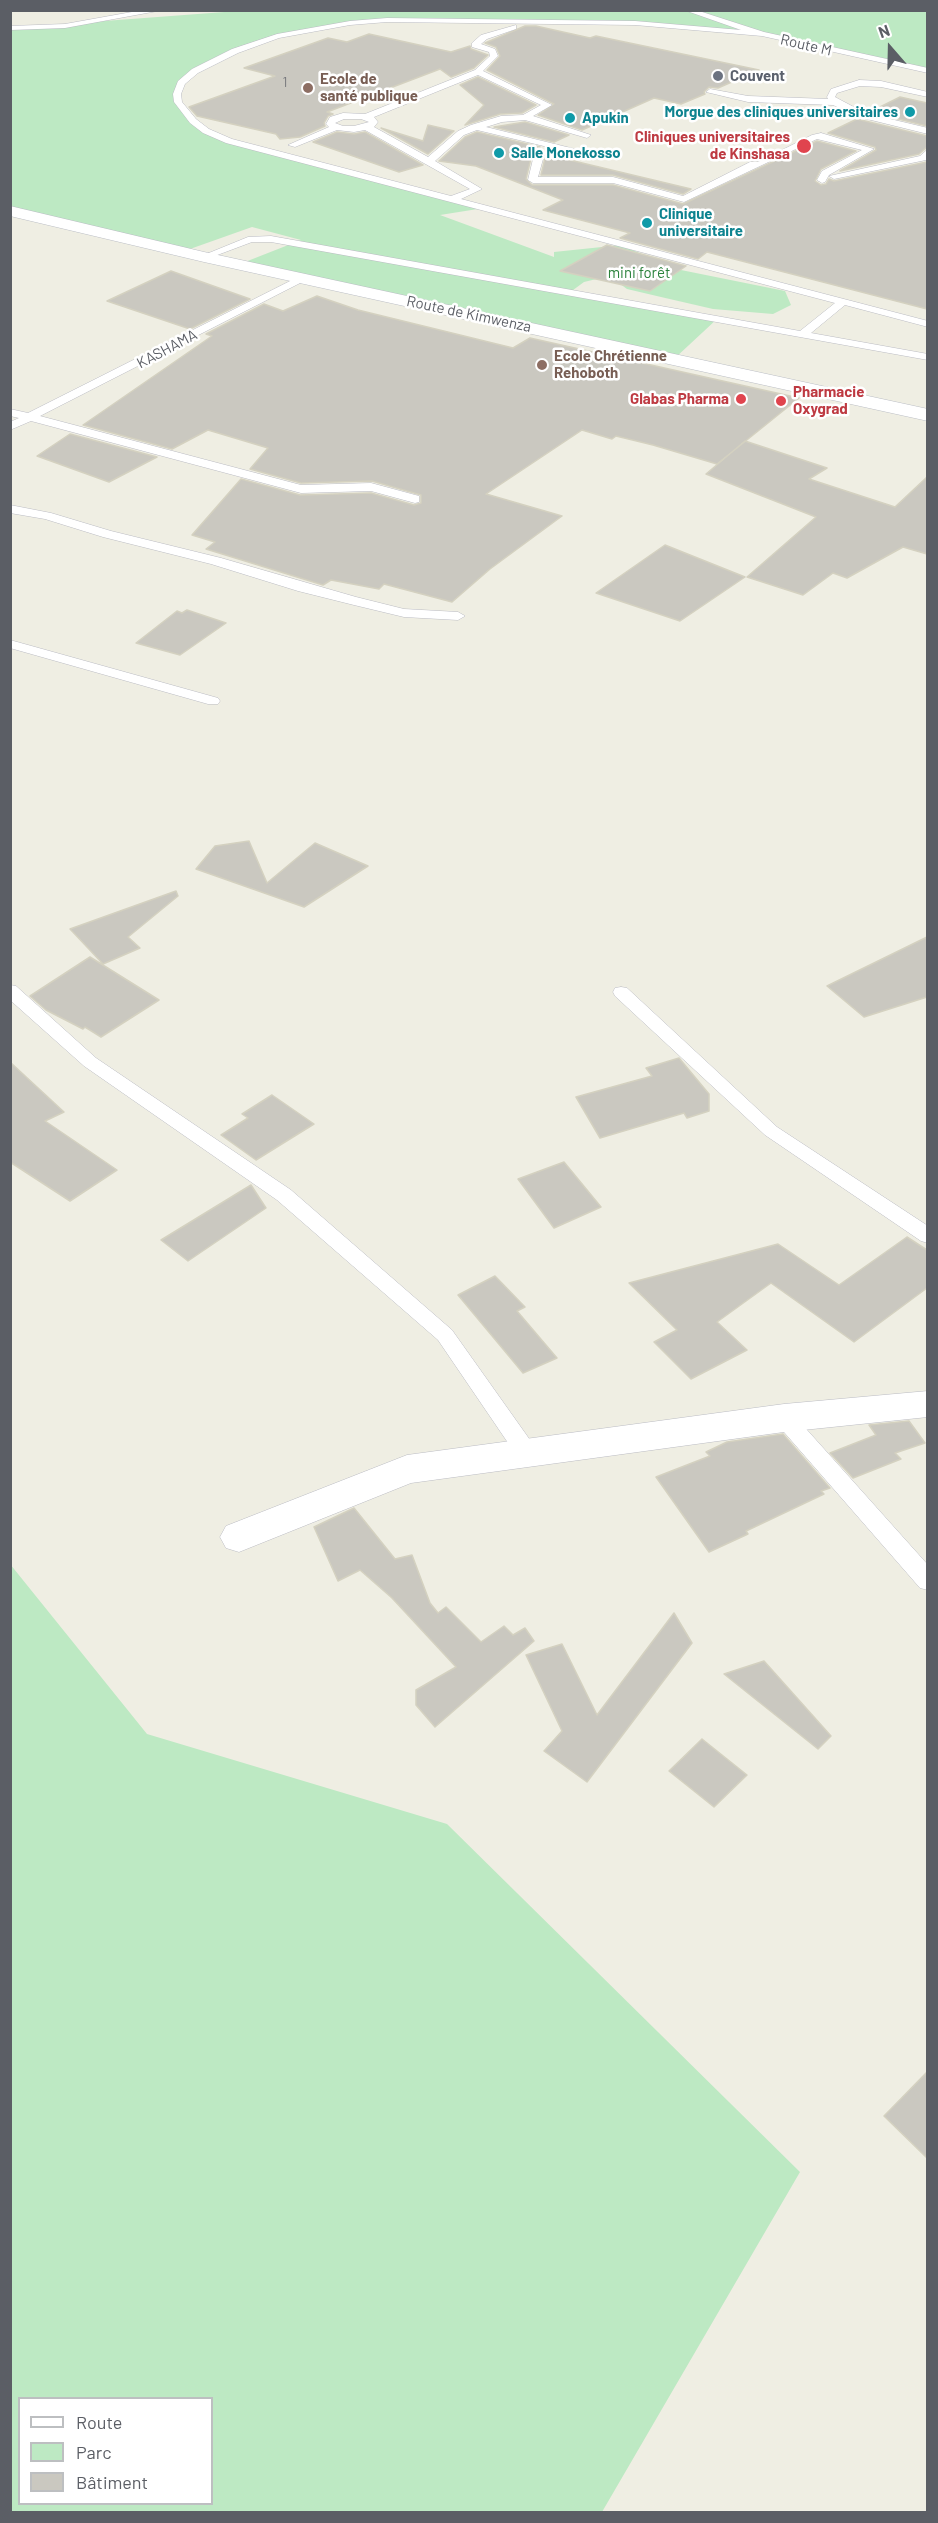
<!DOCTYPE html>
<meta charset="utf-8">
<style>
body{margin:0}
#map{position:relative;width:938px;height:2523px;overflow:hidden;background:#efeee3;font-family:Barlow,sans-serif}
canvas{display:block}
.frame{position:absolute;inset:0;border:12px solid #5b5e65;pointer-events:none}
.legend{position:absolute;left:18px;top:2397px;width:195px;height:108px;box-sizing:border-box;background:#fff;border:2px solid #bdbfc1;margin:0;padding:8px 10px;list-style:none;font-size:18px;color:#5b5e65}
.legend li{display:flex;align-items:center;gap:12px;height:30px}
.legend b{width:30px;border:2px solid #bdbfc1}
.north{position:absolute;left:860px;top:18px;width:60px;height:60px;-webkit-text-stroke:4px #fff;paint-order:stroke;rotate:340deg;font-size:16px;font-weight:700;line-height:24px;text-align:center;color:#5b5e65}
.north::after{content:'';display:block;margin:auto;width:21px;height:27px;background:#5b5e65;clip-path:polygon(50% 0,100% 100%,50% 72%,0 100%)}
</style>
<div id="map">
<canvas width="938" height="2523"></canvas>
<div class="frame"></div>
<ul class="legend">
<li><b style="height:8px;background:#fff"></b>Route</li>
<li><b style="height:16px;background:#bde9c3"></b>Parc</li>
<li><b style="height:16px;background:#cac8c0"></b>Bâtiment</li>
</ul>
<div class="north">N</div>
</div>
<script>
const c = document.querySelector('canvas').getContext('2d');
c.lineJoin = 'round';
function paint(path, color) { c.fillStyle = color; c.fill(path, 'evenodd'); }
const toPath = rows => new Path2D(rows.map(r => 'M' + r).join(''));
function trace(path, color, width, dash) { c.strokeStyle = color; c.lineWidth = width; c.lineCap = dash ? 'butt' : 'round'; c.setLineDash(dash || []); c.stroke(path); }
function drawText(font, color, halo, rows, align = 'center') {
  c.font = font + ' Barlow,sans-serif'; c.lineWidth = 5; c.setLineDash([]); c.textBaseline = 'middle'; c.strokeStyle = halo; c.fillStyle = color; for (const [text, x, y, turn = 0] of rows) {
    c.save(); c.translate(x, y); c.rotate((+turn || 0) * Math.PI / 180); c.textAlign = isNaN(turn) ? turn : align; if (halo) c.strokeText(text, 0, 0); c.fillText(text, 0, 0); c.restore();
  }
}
const green = toPath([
 [251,10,927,11,927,71,762,34,635,23,387,20,350,23,277,36,195,71,177,94,193,121,229,141,484,208,440,215,554,257,554,252,621,245,676,269,785,291,791,305,773,314,713,309,661,297,627,289,609,276,584,282,569,293,717,319,675,358,245,262,301,240,252,227,190,249,11,207,11,28],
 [10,1564,147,1734,447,1824,800,2172,602,2512,11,2512],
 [212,2398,212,2504,20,2504,20,2398]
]);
const building = toPath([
 [525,26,536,26,590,38,596,36,759,70,718,88,709,87,704,92,705,94,681,104,654,98,582,130,538,115,554,104,487,70,500,56,496,47,485,43,525,26],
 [369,34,451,52,470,46,471,49,488,55,474,68,451,77,440,69,327,112,333,114,328,116,324,123,325,126,300,137,280,139,276,134,197,116,189,107,275,76,244,68,328,38,347,42,369,34],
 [478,77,536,105,522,113,500,114,465,125,484,105,460,85,478,77],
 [900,97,927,103,927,126,870,112,900,97],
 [857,119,927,136,927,147,919,154,840,171,876,150,875,147,828,133,857,119],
 [525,122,569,135,554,142,494,127,525,122],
 [428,125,454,131,428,154,381,128,423,141,428,125],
 [337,132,354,134,365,132,423,165,399,172,313,142,337,132],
 [477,132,540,147,532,151,691,189,683,194,613,175,541,175,545,158,539,154,531,158,526,179,532,185,613,185,683,204,817,141,856,151,821,169,815,181,821,185,826,184,829,179,834,181,927,162,927,309,707,252,698,259,620,238,630,233,543,210,563,200,476,166,439,161,465,137,477,132],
 [607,245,686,266,650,291,560,271,607,245],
 [171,271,250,299,190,329,107,301,171,271],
 [317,296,358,310,513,348,530,338,799,398,717,464,653,445,616,436,612,439,582,430,486,494,562,516,490,569,452,602,384,584,379,589,331,580,323,585,206,549,215,542,192,535,241,479,300,495,371,493,414,505,421,503,421,495,372,481,301,483,250,469,268,448,208,430,172,449,83,425,212,336,206,334,264,304,283,311,317,296],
 [70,434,157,457,109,482,37,456,70,434],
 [745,441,827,468,809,479,895,507,927,477,927,554,903,547,847,578,833,573,803,595,747,577,816,517,706,474,745,441],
 [665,545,745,577,680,621,596,593,665,545],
 [187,610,226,623,180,655,136,643,177,611,182,613,187,610],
 [249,841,267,883,315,843,368,866,304,907,196,869,215,846,249,841],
 [176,891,178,896,128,937,140,948,103,964,70,929,176,891],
 [927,937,927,997,864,1017,827,986,927,937],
 [90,957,159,1000,101,1037,85,1027,83,1029,46,1010,30,996,90,957],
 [679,1058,709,1094,709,1111,687,1118,684,1113,600,1138,576,1097,652,1076,646,1068,679,1058],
 [10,1062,64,1112,45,1121,117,1170,70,1201,10,1162,10,1062],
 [272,1095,314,1124,256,1160,221,1135,248,1118,242,1114,272,1095],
 [564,1162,601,1207,554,1228,518,1179,564,1162],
 [251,1185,266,1208,188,1261,161,1240,251,1185],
 [907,1237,927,1250,927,1288,854,1342,771,1283,717,1322,747,1350,691,1379,654,1342,677,1330,629,1283,778,1244,839,1285,907,1237],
 [495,1276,525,1307,517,1311,557,1358,523,1373,458,1295,495,1276],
 [909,1421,925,1443,895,1453,901,1459,853,1478,830,1453,876,1435,869,1425,909,1421],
 [783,1434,830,1488,821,1491,824,1494,746,1531,748,1534,709,1552,656,1477,710,1456,706,1452,727,1442,783,1434],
 [354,1508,395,1559,412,1555,430,1603,438,1613,446,1607,481,1642,504,1626,513,1635,525,1628,534,1641,435,1727,416,1705,416,1690,456,1667,392,1598,360,1570,338,1581,314,1527,354,1508],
 [674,1613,692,1643,587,1782,544,1751,562,1731,526,1655,562,1644,597,1715,674,1613],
 [764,1661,831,1736,818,1749,724,1674,764,1661],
 [702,1739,747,1775,714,1807,669,1771,702,1739],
 [927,2072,927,2158,884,2116,927,2072]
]);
const lane = toPath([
 [143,10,163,10,65,28,10,30,10,26,65,24,143,10],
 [684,10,696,10,764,32,928,68,928,73,762,36,635,25,387,22,350,25,279,38,238,53,198,73,185,84,181,94,182,102,196,119,209,129,232,139,451,196,470,189,365,130,354,132,337,130,295,147,288,145,329,127,326,124,330,117,343,113,365,114,475,70,490,56,489,52,472,47,472,43,481,35,516,25,516,29,487,39,481,44,495,49,498,56,483,71,552,105,533,116,591,135,587,138,525,120,502,122,486,127,603,156,598,159,477,130,464,135,435,161,482,189,461,199,928,321,928,327,845,305,811,333,928,354,928,360,271,242,252,242,204,260,199,257,248,237,271,236,800,331,835,303,226,143,203,133,190,123,174,102,173,94,178,81,192,69,232,49,277,34,350,21,387,18,635,21,741,30,684,10],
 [478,75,541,105,523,115,501,116,471,125,458,131,428,157,374,127,378,122,374,117,478,75],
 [344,119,361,119,369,122,354,126,343,126,335,123,344,119],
 [859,80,881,81,928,92,928,97,881,87,860,86,837,93,835,97,865,113,928,128,928,134,859,117,833,105,748,102,706,92,710,89,748,96,828,99,827,97,831,89,859,80],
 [821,133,874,149,829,175,825,182,822,183,817,180,822,171,862,150,817,139,684,202,613,183,533,183,528,180,533,159,538,156,543,159,538,177,613,177,683,196,750,162,758,162,812,135,821,133],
 [928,149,926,160,834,179,829,176,920,156,928,149],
 [302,275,307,278,306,280,40,416,301,485,371,483,419,496,419,502,415,503,371,491,301,493,31,421,10,430,10,422,19,418,10,416,10,409,28,413,302,275],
 [10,505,51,513,111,531,221,558,356,597,404,609,458,612,465,616,458,620,404,617,354,605,298,591,211,564,103,537,45,519,10,513,10,505],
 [10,640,218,698,220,701,218,704,208,704,10,648,10,640],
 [10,985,16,986,96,1058,291,1190,452,1330,535,1447,538,1453,535,1459,527,1461,519,1459,438,1340,277,1200,84,1066,10,1000,10,985],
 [621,987,627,988,777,1127,928,1226,928,1243,921,1241,765,1135,615,996,613,992,615,988,621,987],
 [784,1410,791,1412,928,1565,928,1590,920,1588,777,1424,774,1418,777,1412,784,1410]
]);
const street = toPath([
 [928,1391,928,1417,784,1432,411,1483,239,1552,226,1548,220,1537,226,1526,407,1455,784,1404,928,1391]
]);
const secondary = toPath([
 [10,206,204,252,928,409,928,421,204,262,10,216,10,206]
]);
const markers = [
 [718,76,6,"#6b7280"],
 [308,88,6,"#8d6e63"],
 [910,112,6,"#0f9aa8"],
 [570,118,6,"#0f9aa8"],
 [804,146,8,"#e0444e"],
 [499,153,6,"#0f9aa8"],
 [647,223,6,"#0f9aa8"],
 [542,365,6,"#8d6e63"],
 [741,399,6,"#e0444e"],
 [781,401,6,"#e0444e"]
];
const farNumbernames = [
 ["1",285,82]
];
const farStreetnames = [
 ["Route M",806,45,13],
 ["Route de Kimwenza",469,314,12],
 ["KASHAMA",167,349,-28]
];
const farWorshipnames = [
 ["Couvent",730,76]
];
const farEducationnames = [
 ["Ecole de",320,79],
 ["santé publique",320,96],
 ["Ecole Chrétienne",554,356],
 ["Rehoboth",554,373]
];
const farCulturenames = [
 ["Morgue des cliniques universitaires",898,112,"right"],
 ["Apukin",582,118],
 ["Salle Monekosso",511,153],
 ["Clinique",659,214],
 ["universitaire",659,231]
];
const farHealthnames = [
 ["Cliniques universitaires",790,137],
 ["de Kinshasa",790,154],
 ["Pharmacie",793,392,"left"],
 ["Oxygrad",793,409,"left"],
 ["Glabas Pharma",729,399]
];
const farParknames = [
 ["mini forêt",639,273]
];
paint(green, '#bde9c3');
paint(building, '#cac8c0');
trace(building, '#d4d1c0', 1.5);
trace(lane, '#bbbcc3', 1);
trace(street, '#bbbcc3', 1);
trace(secondary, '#bbbec5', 1);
paint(lane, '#fff');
paint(street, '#fff');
paint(secondary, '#fff');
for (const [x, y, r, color] of markers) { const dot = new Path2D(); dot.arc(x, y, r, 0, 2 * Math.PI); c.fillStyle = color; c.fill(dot); trace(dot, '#fff', 2); }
drawText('14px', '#77787c', null, farNumbernames);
drawText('15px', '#5b5e65', '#fff', farStreetnames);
drawText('bold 15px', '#5b616d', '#fff', farWorshipnames, 'left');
drawText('bold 15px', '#785e54', '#fff', farEducationnames, 'left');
drawText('bold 15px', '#0d838f', '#fff', farCulturenames, 'left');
drawText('bold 15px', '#be3a42', '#fff', farHealthnames, 'right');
drawText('15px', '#2c833d', '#fff', farParknames);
</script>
